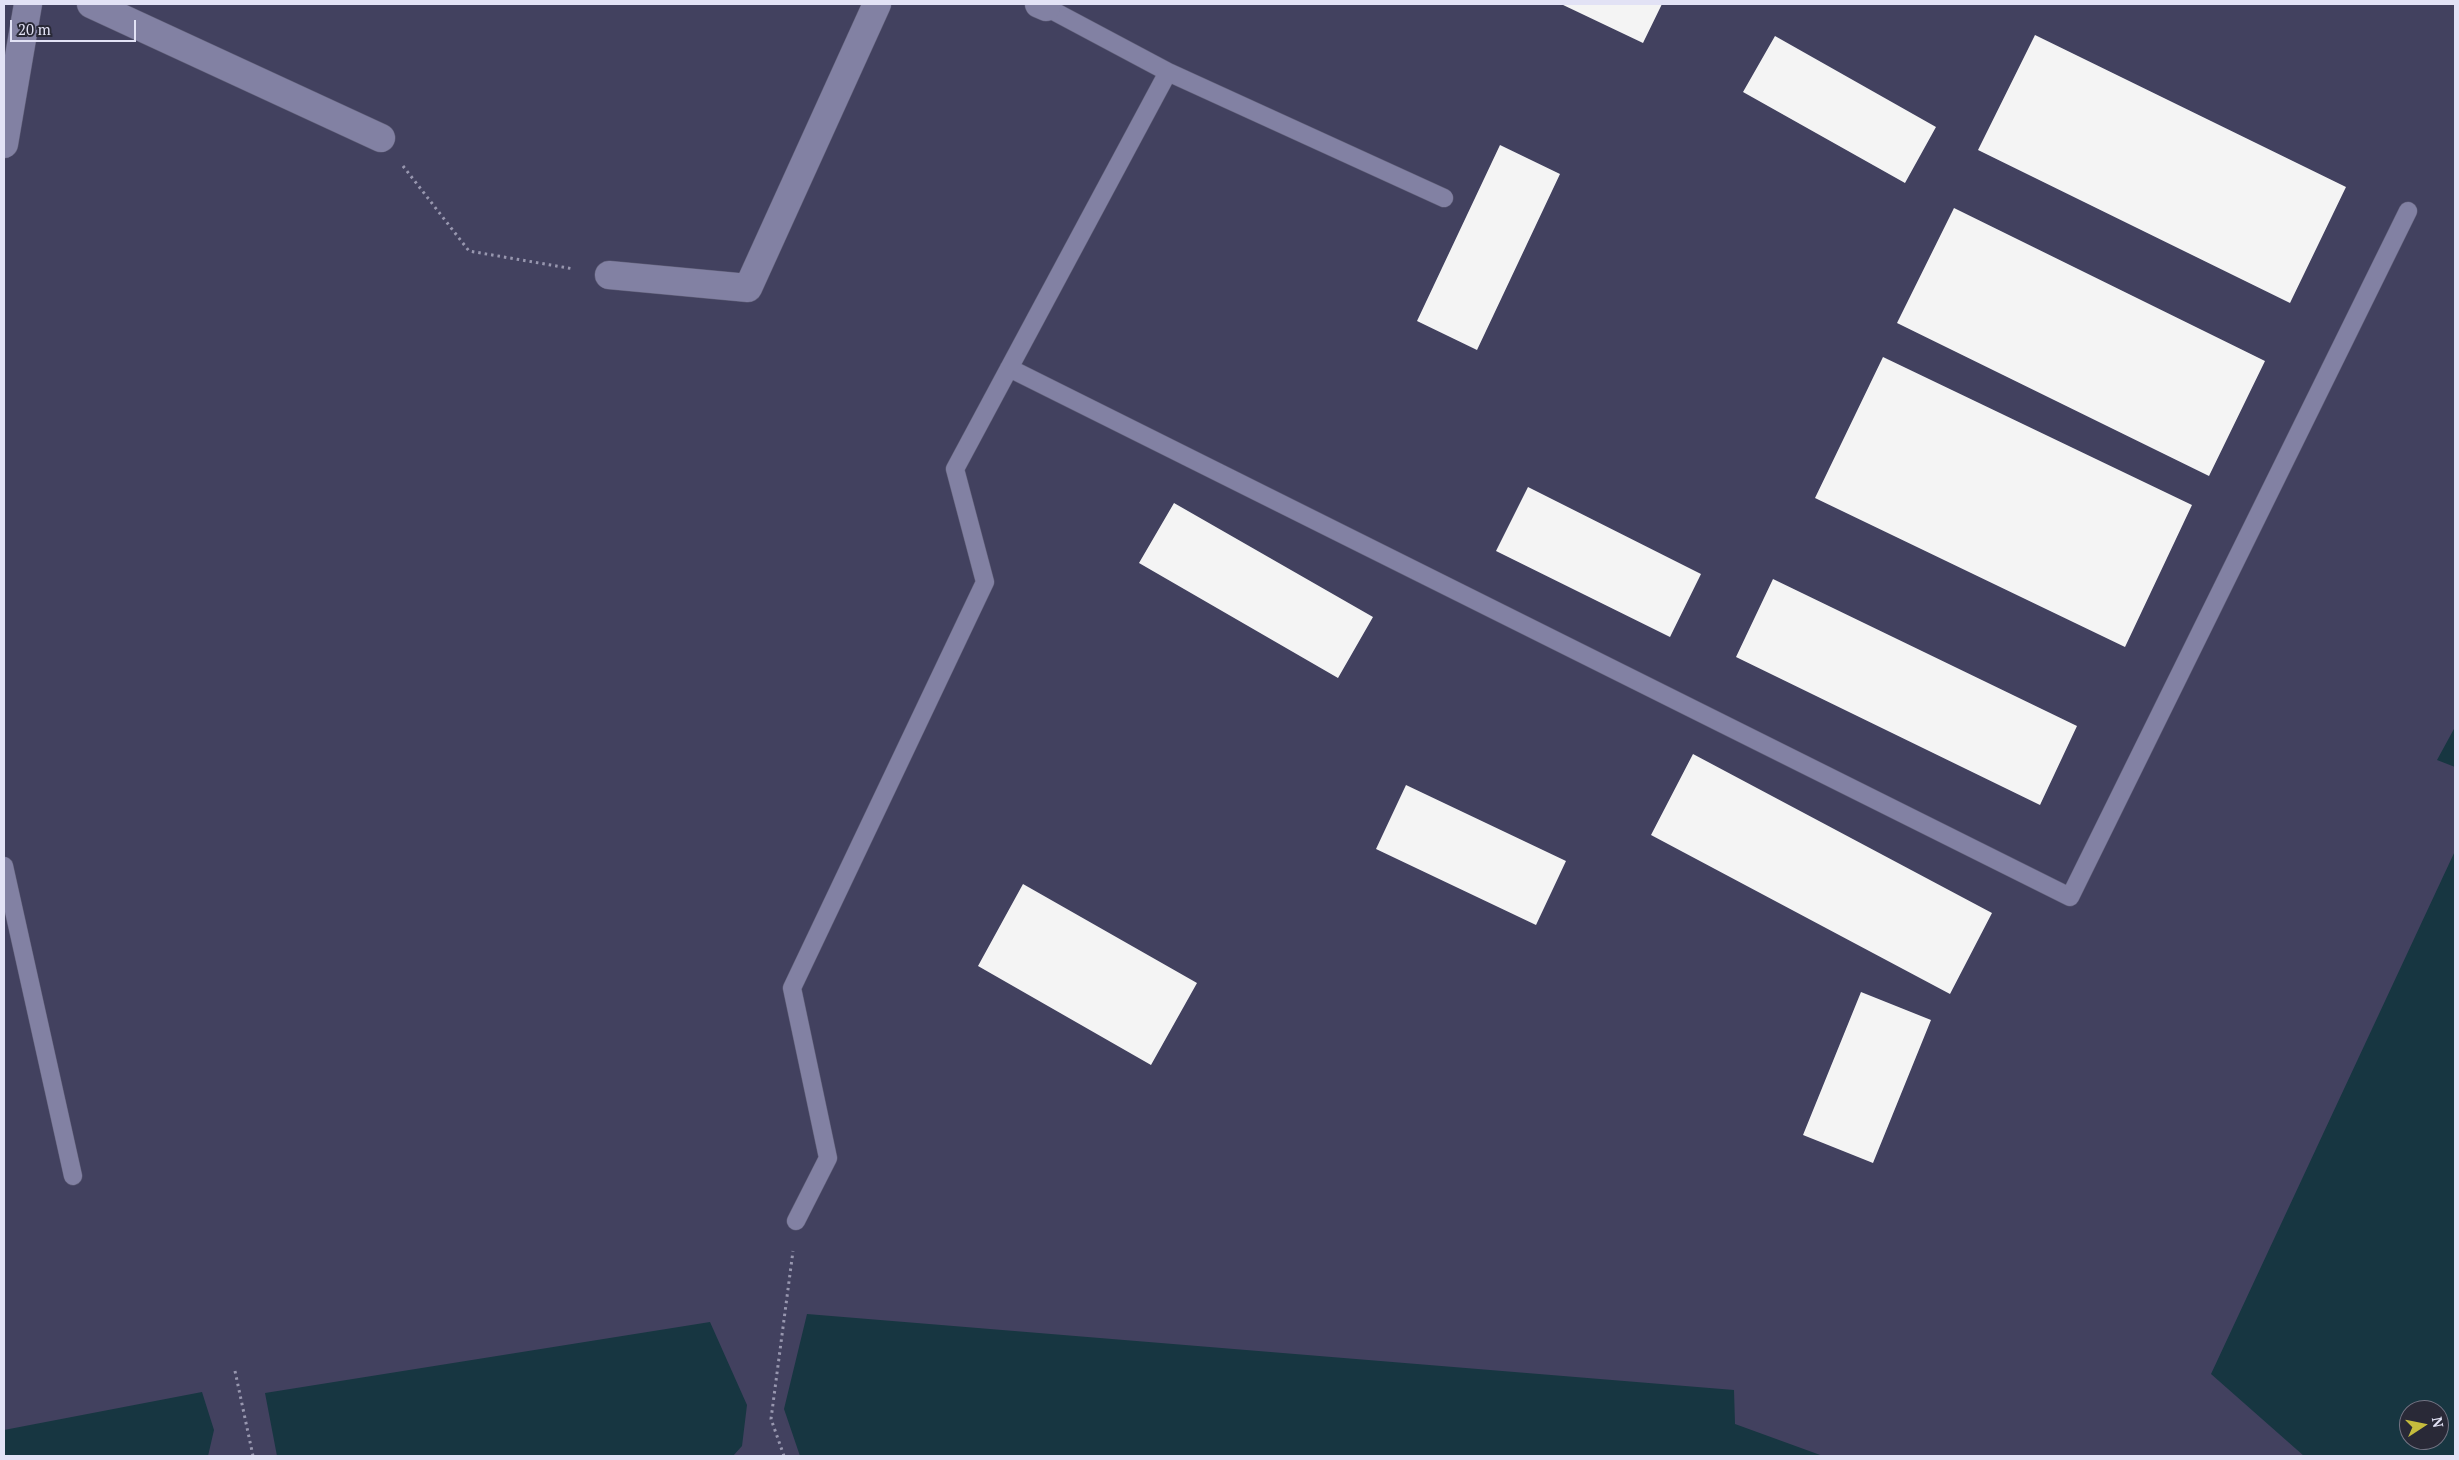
<!DOCTYPE html>
<style>
body{margin:0}
#map{position:relative;width:2459px;height:1460px;overflow:hidden;background:#42415f;font-family:"PT Serif",serif}
canvas{display:block}
.frame{position:absolute;inset:0;border:5px solid #e2e2f5;pointer-events:none}
.north{position:absolute;left:2399px;top:1400px;width:50px;height:50px;box-sizing:border-box;background:#292937;border:1px solid #737383;border-radius:50%;rotate:79deg;font-size:14px;font-weight:700;line-height:20px;text-align:center;color:#e2e2f5}
.north::after{content:'';display:block;margin:auto;width:18px;height:22px;background:#c5bc3d;clip-path:polygon(50% 0,100% 100%,50% 72%,0 100%)}
.scale{position:absolute;left:10px;top:20px;width:126px;height:22px;box-sizing:border-box;border:2px solid #e2e2f5;border-top:0;padding-left:6px;font-size:15px;line-height:18px;white-space:nowrap;color:#e2e2f5;-webkit-text-stroke:4px #292937;paint-order:stroke}
</style>
<div id="map">
<canvas width="2459" height="1460"></canvas>
<div class="frame"></div>
<div class="north">N</div>
<div class="scale">20 m</div>
</div>
<script>
const c = document.querySelector('canvas').getContext('2d');
c.lineJoin = 'round';
function paint(path, color) { c.fillStyle = color; c.fill(path, 'evenodd'); }
const toPath = rows => new Path2D(rows.map(r => 'M' + r).join(''));
function trace(path, color, width, dash) { c.strokeStyle = color; c.lineWidth = width; c.lineCap = dash ? 'butt' : 'round'; c.setLineDash(dash || []); c.stroke(path); }
const water = toPath([
 [2455,727,2455,767,2437,760],
 [2455,851,2455,1456,2304,1456,2211,1374],
 [2409,1410,2439,1410,2439,1440,2409,1440],
 [807,1314,1734,1390,1735,1424,1823,1456,800,1456,784,1409],
 [710,1322,747,1405,742,1446,733,1456,277,1456,265,1393],
 [202,1392,214,1430,208,1456,4,1456,4,1430]
]);
const building = toPath([
 [1561,4,1662,4,1643,43],
 [2035,35,2346,187,2290,303,1978,150],
 [1775,36,1936,127,1905,183,1743,92],
 [1500,145,1560,174,1477,350,1417,321],
 [1954,208,2265,361,2209,476,1897,323],
 [1883,357,2192,505,2125,647,1815,498],
 [1528,487,1701,574,1670,637,1496,551],
 [1174,503,1373,617,1338,678,1139,563],
 [1773,579,2077,726,2040,805,1736,657],
 [1693,754,1992,913,1950,994,1651,835],
 [1406,785,1566,861,1536,925,1376,849],
 [1023,884,1197,983,1151,1065,978,966],
 [1861,992,1931,1020,1873,1163,1803,1135]
]);
const path = toPath([
 [403,166,469,251,574,269],
 [235,1371,253,1456],
 [784,1456,771,1419,793,1251]
]);
const service = toPath([
 [1046,7,1168,72,1444,198],
 [1009,368,2070,897,2408,211],
 [4,866,73,1176],
 [796,1221,828,1158,792,988,985,582,955,469,1168,72]
]);
const minor = toPath([
 [91,4,381,138],
 [4,144,28,4],
 [609,275,748,288,877,4]
]);
const tertiary = toPath([
 [1039,4,1046,7]
]);
paint(water, '#173641');
paint(building, '#f4f4f4');
trace(service, '#605f78', 19);
trace(minor, '#605f78', 29);
trace(tertiary, '#605f78', 29);
trace(path, '#9897af', 3, [2.5, 4]);
trace(service, '#8281a3', 18);
trace(minor, '#8281a3', 28);
trace(tertiary, '#8281a3', 28);
</script>
